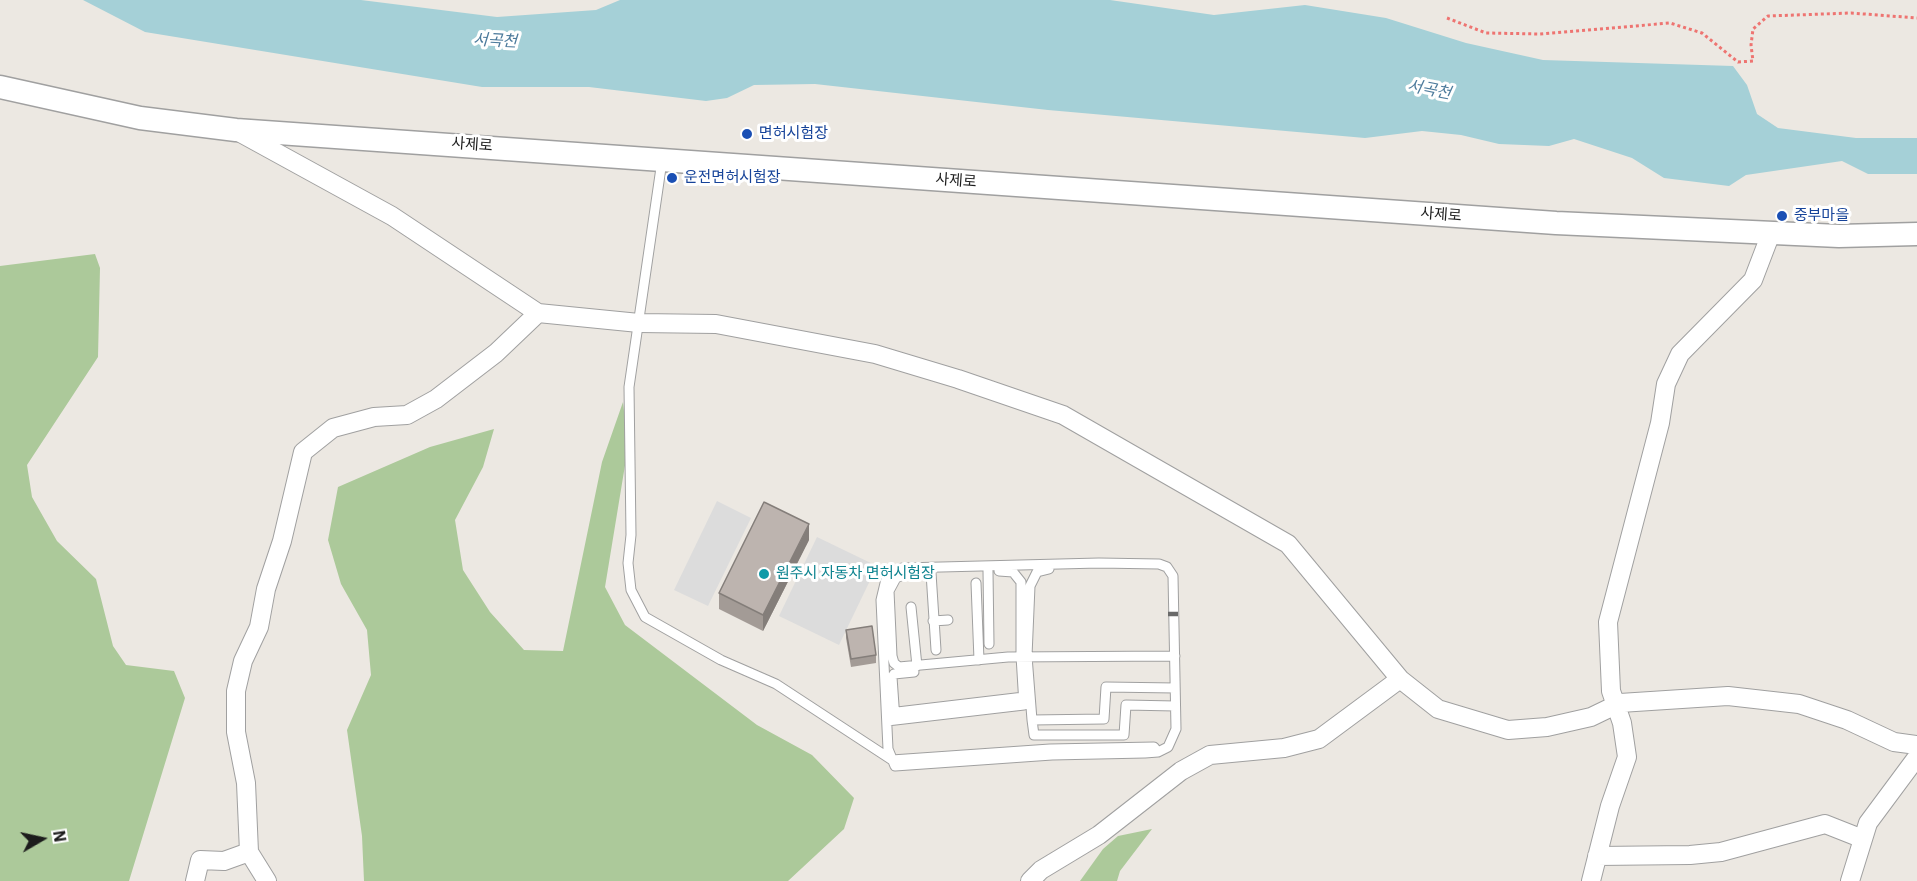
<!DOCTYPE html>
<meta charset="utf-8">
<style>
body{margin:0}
#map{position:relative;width:1917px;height:881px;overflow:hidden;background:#ece8e2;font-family:"IBM Plex Sans",sans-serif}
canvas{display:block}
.north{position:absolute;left:12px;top:809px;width:60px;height:60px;-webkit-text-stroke:4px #fff;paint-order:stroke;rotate:81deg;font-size:16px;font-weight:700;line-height:24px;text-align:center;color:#1c1c1c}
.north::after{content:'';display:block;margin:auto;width:21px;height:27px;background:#1c1c1c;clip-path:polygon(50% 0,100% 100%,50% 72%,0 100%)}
</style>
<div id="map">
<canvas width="1917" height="881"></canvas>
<div class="north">N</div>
</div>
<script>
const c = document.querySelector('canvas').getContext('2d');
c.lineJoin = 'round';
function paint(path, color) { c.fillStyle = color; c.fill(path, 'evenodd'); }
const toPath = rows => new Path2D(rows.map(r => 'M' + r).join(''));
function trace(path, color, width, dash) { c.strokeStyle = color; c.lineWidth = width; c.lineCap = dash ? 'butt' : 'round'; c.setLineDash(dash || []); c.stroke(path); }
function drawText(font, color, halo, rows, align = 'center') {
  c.font = font + ' "IBM Plex Sans","Noto Sans KR",sans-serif'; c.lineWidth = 6; c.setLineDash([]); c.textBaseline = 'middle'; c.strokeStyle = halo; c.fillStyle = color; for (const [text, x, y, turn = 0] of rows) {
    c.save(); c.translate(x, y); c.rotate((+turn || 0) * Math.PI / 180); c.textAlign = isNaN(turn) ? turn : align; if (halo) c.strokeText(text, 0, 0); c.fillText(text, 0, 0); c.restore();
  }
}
const forest = toPath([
 [95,254,100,268,98,357,27,465,32,497,57,541,96,579,113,646,126,665,174,671,185,698,129,881,0,881,0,266],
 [623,402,628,447,605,587,625,625,757,725,812,755,854,798,844,829,788,881,364,881,362,836,347,730,371,675,367,630,341,584,328,540,338,487,430,447,494,429,483,467,455,520,463,570,490,612,524,650,563,651,602,462],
 [1152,829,1120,871,1117,881,1080,881,1103,849,1118,836]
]);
const parking = toPath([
 [717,501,751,518,708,606,674,590],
 [817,537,877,566,839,645,779,616]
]);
const water = toPath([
 [83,0,361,0,497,17,596,10,620,0,1110,0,1214,15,1305,5,1386,18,1466,43,1543,60,1733,66,1747,85,1757,114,1778,128,1856,138,1917,138,1917,174,1868,174,1842,161,1746,175,1729,186,1664,178,1632,158,1574,139,1549,146,1499,144,1461,135,1422,131,1365,138,1048,110,815,84,754,85,727,98,706,101,589,87,482,87,145,32]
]);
const path = toPath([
 [1447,18,1486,33,1540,34,1670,23,1702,33,1738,62,1753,61,1751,45,1753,29,1768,16,1851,13,1917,18]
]);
const service = toPath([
 [662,161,629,387,631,535,628,563,631,590,645,617,721,660,776,684,892,760,1050,749,1154,747,1158,752],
 [1099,563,1159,564,1167,567,1173,576,1176,729,1168,747,1158,752,1145,753,1052,755,895,766,888,749,881,600,886,579,892,572,902,568,1099,563],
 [1049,569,1037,572,1030,586,1027,656,1032,720,1104,719,1106,687,1175,688],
 [988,571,989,644],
 [916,573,906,574,896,578,889,591,892,656,894,663,899,667,1008,657,1175,656],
 [931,573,936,650],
 [976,583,979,660],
 [911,607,917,666],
 [933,621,948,620],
 [889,713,1024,697],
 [895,720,892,677,894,674,914,672],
 [1032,720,1034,735,1124,735,1126,705,1175,706],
 [887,721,1024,705,1021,656,1021,582,1013,572,999,571]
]);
const minor = toPath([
 [237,131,392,216,538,313,639,323,716,324,875,354,958,379,1063,415,1288,544,1400,679,1438,709,1508,730,1547,727,1591,717,1620,703,1728,696,1799,704,1847,720,1894,742,1917,745],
 [1597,856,1690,855,1721,852,1825,824,1863,839],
 [195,881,200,860,224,861,249,852],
 [267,881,249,852,246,783,236,732,236,691,243,661,259,627,266,589,282,541,303,452,333,428,374,417,407,415,436,399,496,353,538,313],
 [1030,881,1041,870,1099,835,1181,771,1210,755,1284,748,1319,739,1400,679],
 [1591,881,1610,806,1627,757,1622,723,1611,691,1608,622,1660,423,1666,384,1680,354,1753,280,1771,233],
 [1850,881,1868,823,1917,757]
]);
const tertiary = toPath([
 [0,87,140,118,236,130,1556,223,1839,236,1917,234]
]);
const rail = toPath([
 [1168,614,1178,614]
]);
const wall = toPath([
 [809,540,763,631,719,609,719,593],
 [846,630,876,655,876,663,851,667,846,638]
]);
const shadedWall = toPath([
 [809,524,809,540,763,631,763,615]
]);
const building = toPath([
 [764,502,809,524,763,615,719,593,764,502],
 [872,626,876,655,851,659,846,630,872,626]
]);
const markers = [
 [747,134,6,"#1a4fb4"],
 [672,178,6,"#1a4fb4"],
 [1782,216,6,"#1a4fb4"],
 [764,574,6,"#0f9aa8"]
];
const transitNames = [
 ["면허시험장",759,134],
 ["운전면허시험장",684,178],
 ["중부마을",1794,216]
];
const streetNames = [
 ["사제로",472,145,4],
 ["사제로",956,181,4],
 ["사제로",1441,215,4]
];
const cultureNames = [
 ["원주시 자동차 면허시험장",776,574]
];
const waterNames = [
 ["서곡천",495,41,3],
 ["서곡천",1429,90,11]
];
paint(forest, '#acc99a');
paint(parking, '#dcdcdc');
paint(water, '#a5d0d7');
trace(service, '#a0a0a0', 11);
trace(minor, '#a0a0a0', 20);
trace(tertiary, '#a0a0a0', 25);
trace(path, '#ee7471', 3, [3, 3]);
trace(service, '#fff', 9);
trace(minor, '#fff', 18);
trace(tertiary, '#fff', 22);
trace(rail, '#6a6a6a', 4.5, [12, 12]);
paint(wall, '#a39b96');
paint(shadedWall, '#847e7a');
paint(building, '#bdb4af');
trace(building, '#847e7a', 1.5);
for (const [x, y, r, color] of markers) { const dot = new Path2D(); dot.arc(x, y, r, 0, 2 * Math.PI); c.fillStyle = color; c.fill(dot); trace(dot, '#fff', 2); }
drawText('15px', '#164399', '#fff', transitNames, 'left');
drawText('15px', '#1c1c1c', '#fff', streetNames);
drawText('15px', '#0d838f', '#fff', cultureNames, 'left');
drawText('italic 16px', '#4d7b9c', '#fff', waterNames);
</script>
